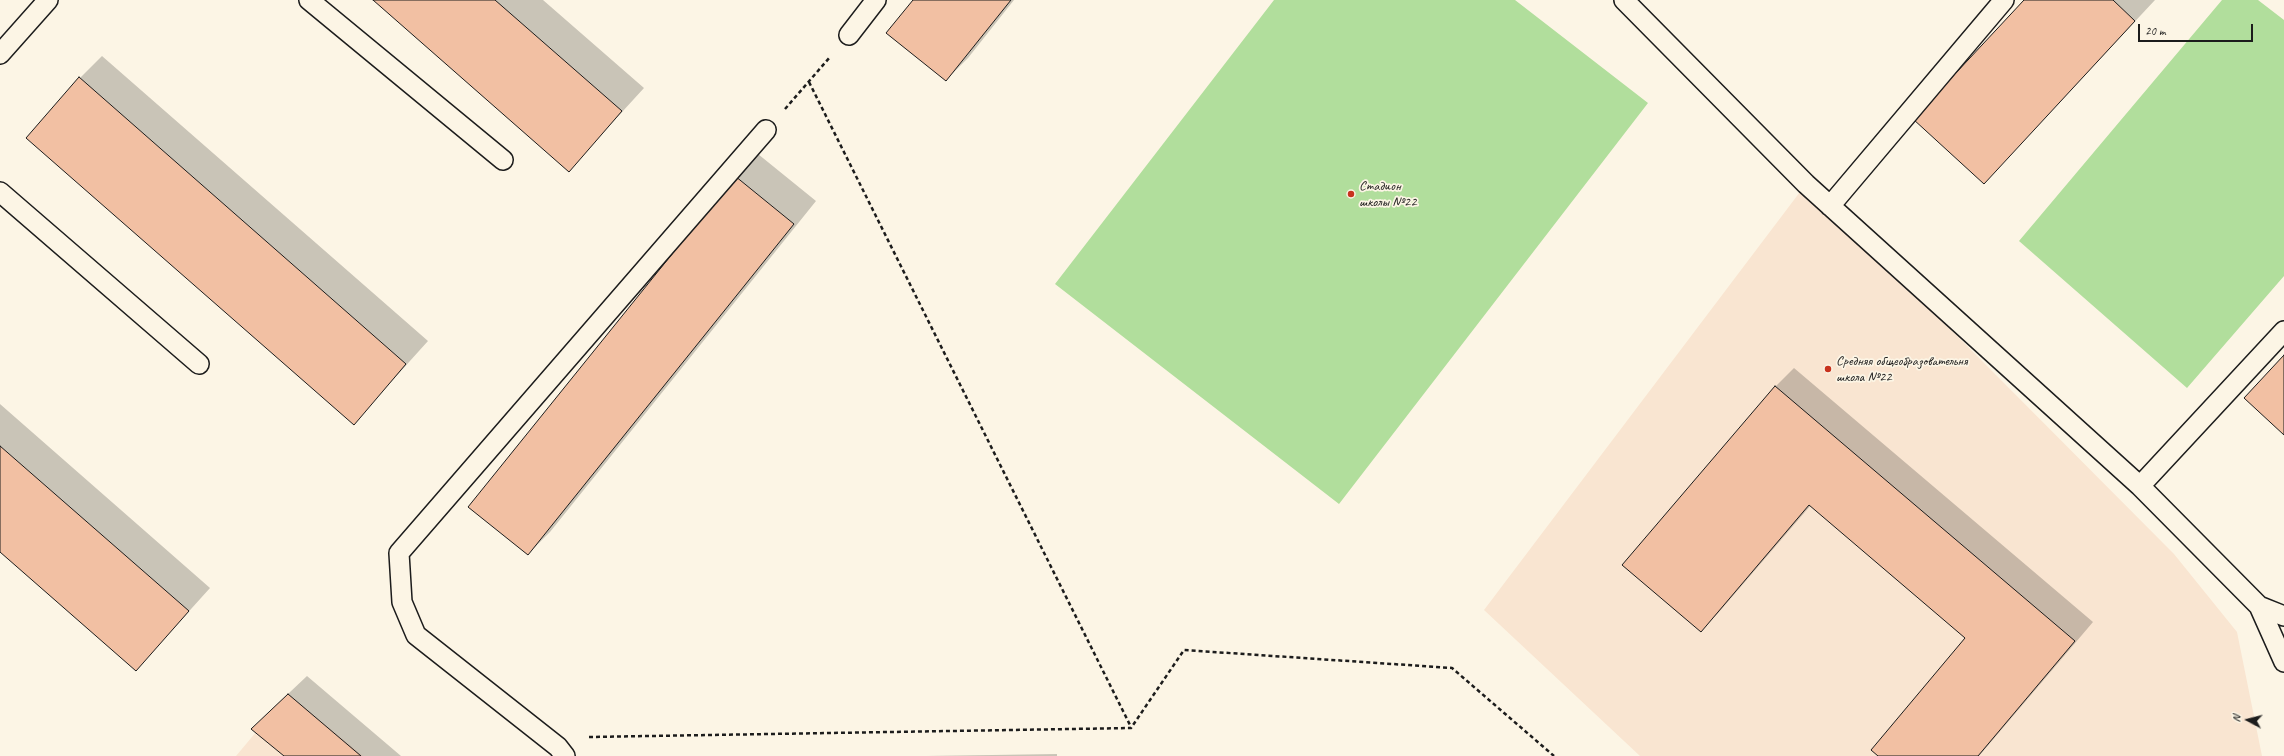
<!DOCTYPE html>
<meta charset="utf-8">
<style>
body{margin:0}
#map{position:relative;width:2284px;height:756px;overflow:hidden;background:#fcf5e5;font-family:Caveat,sans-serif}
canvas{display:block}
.north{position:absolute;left:2228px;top:700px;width:40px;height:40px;-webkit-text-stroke:3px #fcf5e5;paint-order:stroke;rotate:277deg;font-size:11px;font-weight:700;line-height:16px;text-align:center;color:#1c1c1c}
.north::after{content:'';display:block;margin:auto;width:14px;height:18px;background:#1c1c1c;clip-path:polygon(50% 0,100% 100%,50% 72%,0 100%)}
.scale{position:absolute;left:2138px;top:24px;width:115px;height:18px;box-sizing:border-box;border:2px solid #1c1c1c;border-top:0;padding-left:5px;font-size:12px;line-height:14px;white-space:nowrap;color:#1c1c1c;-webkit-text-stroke:3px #fcf5e5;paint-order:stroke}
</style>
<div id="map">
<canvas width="2284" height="756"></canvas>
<div class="north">N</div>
<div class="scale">20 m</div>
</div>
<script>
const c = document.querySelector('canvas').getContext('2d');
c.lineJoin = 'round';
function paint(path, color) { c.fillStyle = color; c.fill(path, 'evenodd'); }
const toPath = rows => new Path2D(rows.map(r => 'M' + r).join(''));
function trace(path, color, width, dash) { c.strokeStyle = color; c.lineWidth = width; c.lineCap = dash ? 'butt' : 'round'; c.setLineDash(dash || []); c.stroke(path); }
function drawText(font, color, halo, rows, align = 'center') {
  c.font = font + ' Caveat,sans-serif'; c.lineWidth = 3.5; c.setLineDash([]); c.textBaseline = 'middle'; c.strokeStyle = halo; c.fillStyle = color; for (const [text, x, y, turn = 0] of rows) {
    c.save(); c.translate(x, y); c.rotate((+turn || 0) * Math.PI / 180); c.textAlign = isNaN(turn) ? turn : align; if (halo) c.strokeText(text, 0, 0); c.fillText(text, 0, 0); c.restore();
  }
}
const built = toPath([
 [1806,184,2174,554,2237,632,2262,756,1640,756,1484,610],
 [288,694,363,756,236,756]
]);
const green = toPath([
 [1274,0,1515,0,1648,103,1339,504,1055,284],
 [2222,0,2258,0,2284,20,2284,276,2187,388,2019,241]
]);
const shadow = toPath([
 [375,0,543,0,644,88,569,170],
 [914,0,1014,0,968,58,946,80],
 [2026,0,2155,0,1984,183],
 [102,56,428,341,354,423,80,78],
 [758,154,816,201,550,532,528,554,736,177],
 [1794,368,2093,622,1979,756,1880,756,1967,638,1811,505,1719,612,1701,631,1624,565,1776,386],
 [0,404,210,588,136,670,0,551],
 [307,676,401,756,285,756,271,710],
 [1057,754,1057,756,926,756]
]);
const building = toPath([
 [373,0,495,0,622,111,569,172,373,0],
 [913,0,1011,0,946,81,886,33,913,0],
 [2024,0,2113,0,2135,21,1984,184,1913,119,2024,0],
 [79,77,406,364,354,425,26,138,79,77],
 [735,176,794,224,528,555,468,507,735,176],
 [2284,355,2284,435,2244,398,2284,355],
 [1775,386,2075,641,1978,756,1878,756,1871,750,1965,638,1809,505,1701,632,1622,565,1775,386],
 [0,446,189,611,136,671,0,552,0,446],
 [288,694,361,756,284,756,251,729,288,694]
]);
const path = toPath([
 [809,82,1131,727],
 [785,109,830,57],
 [589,737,1131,728,1184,650,1452,668,1554,756]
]);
const service = toPath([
 [309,0,503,160],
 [1624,0,1806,184,2140,486,2259,606,2284,662],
 [849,35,876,0],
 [0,54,48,0],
 [0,192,199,364],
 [1830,206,2004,0],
 [2140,486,2284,331],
 [2259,606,2284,616],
 [565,756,558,747,416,635,402,602,399,553,766,130]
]);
const markers = [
 [1351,194,4,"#c8321e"],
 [1828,369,4,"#c8321e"]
];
const poiNames = [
 ["Стадион",1359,186],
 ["школы №22",1359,202],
 ["Средняя общеобразовательня",1836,361],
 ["школа №22",1836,377]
];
paint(built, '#f9e5d1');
paint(green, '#b1de9c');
paint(shadow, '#0003');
paint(building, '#f2c0a3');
trace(building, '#1c1c1c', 1);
trace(service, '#1c1c1c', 22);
trace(path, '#1c1c1c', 2.5, [4, 3]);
trace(service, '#fcf5e5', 19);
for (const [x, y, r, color] of markers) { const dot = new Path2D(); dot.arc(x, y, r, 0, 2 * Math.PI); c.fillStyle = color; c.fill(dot); trace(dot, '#fcf5e5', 1.5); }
drawText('14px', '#1c1c1c', '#fcf5e5', poiNames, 'left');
</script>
